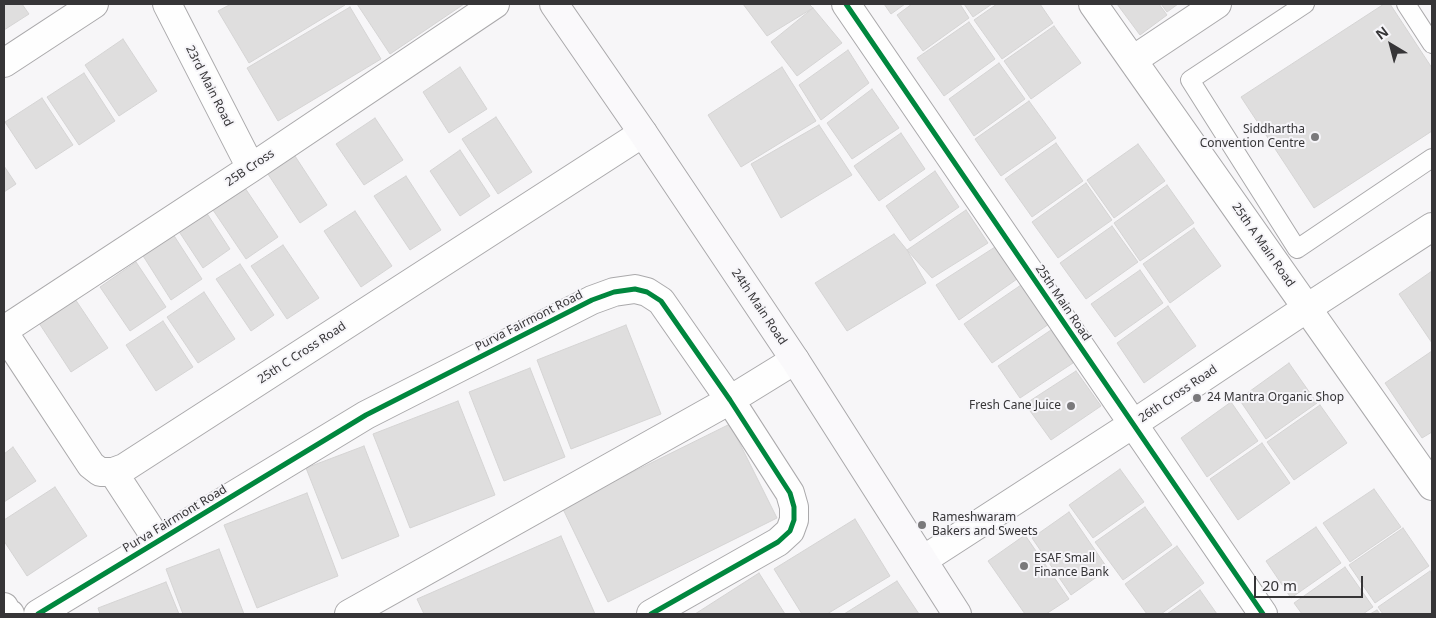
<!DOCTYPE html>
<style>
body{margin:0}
#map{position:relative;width:1436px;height:618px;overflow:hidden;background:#f7f6f8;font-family:"Noto Sans",sans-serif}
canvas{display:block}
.frame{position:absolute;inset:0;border:5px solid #363537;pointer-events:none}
.north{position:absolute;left:1366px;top:20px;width:50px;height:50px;-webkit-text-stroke:4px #f6f5f9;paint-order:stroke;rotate:323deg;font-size:14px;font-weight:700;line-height:20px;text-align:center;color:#363537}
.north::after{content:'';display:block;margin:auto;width:18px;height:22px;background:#363537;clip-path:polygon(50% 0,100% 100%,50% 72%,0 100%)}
.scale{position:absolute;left:1254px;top:576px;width:109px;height:22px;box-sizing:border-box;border:2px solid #363537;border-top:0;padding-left:6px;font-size:15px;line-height:18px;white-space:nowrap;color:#363537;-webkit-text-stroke:4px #f6f5f9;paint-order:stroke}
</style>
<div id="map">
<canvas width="1436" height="618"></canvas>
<div class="frame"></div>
<div class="north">N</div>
<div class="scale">20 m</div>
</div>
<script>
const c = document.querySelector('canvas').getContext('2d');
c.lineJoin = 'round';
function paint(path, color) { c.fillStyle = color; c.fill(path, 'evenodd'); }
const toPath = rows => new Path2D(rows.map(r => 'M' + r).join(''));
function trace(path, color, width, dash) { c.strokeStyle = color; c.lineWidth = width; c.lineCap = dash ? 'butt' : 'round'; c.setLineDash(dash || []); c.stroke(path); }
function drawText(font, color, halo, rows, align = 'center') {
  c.font = font + ' "Noto Sans",sans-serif'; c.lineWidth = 4; c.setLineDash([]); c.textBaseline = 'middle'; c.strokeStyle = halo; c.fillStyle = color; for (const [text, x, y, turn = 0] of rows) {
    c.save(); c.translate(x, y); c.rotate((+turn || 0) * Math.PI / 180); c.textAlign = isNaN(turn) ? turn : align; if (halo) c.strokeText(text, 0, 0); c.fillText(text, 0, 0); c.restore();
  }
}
const building = toPath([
 [4,4,22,4,29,14,4,30,4,4],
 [231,4,345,4,345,5,249,63,218,11,231,4],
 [357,4,464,4,390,54,357,4],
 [743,4,809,4,813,8,767,36,743,4],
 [884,4,905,4,891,14,884,4],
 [912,4,960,4,969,18,923,51,897,15,912,4],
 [964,4,992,4,973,17,964,4],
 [997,4,1040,4,1053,23,1002,59,974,20,997,4],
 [1117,4,1159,4,1167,15,1140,35,1117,4],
 [1161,4,1178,4,1167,12,1161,4],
 [1384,4,1390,4,1432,68,1432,131,1314,208,1241,97,1384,4],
 [350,7,381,59,278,121,247,68,350,7],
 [813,8,842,43,797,76,771,42,813,8],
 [969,22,995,59,944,96,917,58,969,22],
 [1054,26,1081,63,1031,99,1004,61,1054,26],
 [123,39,157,91,119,116,85,65,123,39],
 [848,50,869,83,821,120,799,85,848,50],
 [999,63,1025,99,974,136,949,99,999,63],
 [460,67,487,109,449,133,423,92,460,67],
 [782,67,816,121,741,167,708,115,782,67],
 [84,73,115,121,79,145,47,97,84,73],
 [872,89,899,128,852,159,827,123,872,89],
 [42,98,73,145,36,169,5,122,42,98],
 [1029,101,1056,138,1001,176,975,139,1029,101],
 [496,117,532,172,498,194,462,139,496,117],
 [375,118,403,160,364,185,336,144,375,118],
 [819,125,852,175,781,218,751,164,819,125],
 [901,133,925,169,879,201,854,166,901,133],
 [1056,143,1083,181,1032,217,1005,179,1056,143],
 [1138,144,1165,181,1114,218,1087,180,1138,144],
 [460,150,490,196,460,216,430,171,460,150],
 [293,153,327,205,300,223,266,171,293,153],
 [4,166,16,184,4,192,4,166],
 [935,171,959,207,910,241,886,206,935,171],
 [406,176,441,230,410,250,374,196,406,176],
 [1086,183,1112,220,1058,258,1032,222,1086,183],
 [243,185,278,237,246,259,211,207,243,185],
 [1167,185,1194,223,1140,261,1114,223,1167,185],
 [966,210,988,243,932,278,907,250,966,210],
 [355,211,392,266,361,287,324,231,355,211],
 [206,212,230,249,203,268,178,230,206,212],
 [1112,226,1138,262,1086,299,1060,263,1112,226],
 [1194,228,1221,266,1170,303,1143,264,1194,228],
 [171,231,202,279,171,300,140,251,171,231],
 [894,234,907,250,926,283,847,331,815,283,894,234],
 [283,245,319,298,287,319,251,266,283,245],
 [995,247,1017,279,959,320,936,285,995,247],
 [136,262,166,307,130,331,100,287,136,262],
 [240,264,274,315,251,331,216,279,240,264],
 [1140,270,1163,303,1115,337,1091,304,1140,270],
 [1432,271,1432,343,1399,294,1432,271],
 [1021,285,1049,324,992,363,964,324,1021,285],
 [204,292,235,339,198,363,167,317,204,292],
 [73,296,108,348,71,372,37,320,73,296],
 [1168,306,1196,346,1144,383,1117,343,1168,306],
 [163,321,193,367,156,391,126,345,163,321],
 [626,325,661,414,571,449,537,360,626,325],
 [1051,330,1073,363,1020,398,998,366,1051,330],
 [1432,351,1432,432,1422,438,1385,383,1432,351],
 [1289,363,1317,403,1266,439,1239,399,1289,363],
 [530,368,565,457,504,481,469,392,530,368],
 [1076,371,1101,406,1051,440,1025,404,1076,371],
 [458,401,495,495,410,528,373,434,458,401],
 [1231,402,1258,441,1207,477,1181,438,1231,402],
 [1320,405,1347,443,1294,480,1267,442,1320,405],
 [730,424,777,518,608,602,562,507,730,424],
 [1262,443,1290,483,1238,520,1210,479,1262,443],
 [364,446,399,536,342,559,306,468,364,446],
 [13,447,36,481,4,502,4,454,13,447],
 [1120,469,1144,502,1093,538,1069,505,1120,469],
 [55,487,87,536,27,576,4,541,4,520,55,487],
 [1374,489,1401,527,1350,562,1323,523,1374,489],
 [307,493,338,576,257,608,224,525,307,493],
 [1145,507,1172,545,1123,580,1095,542,1145,507],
 [1069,512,1108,569,1071,595,1032,538,1069,512],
 [855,519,890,576,827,614,802,614,774,569,855,519],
 [1316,527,1341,563,1291,598,1266,561,1316,527],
 [1403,528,1429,566,1375,603,1349,565,1403,528],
 [1025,535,1069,599,1046,614,1025,614,988,561,1025,535],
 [561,536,595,614,424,614,417,599,561,536],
 [1177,546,1204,583,1161,614,1147,614,1125,584,1177,546],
 [219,549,244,614,183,614,166,569,219,549],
 [1345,567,1373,607,1363,614,1302,614,1294,603,1345,567],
 [1430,571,1432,575,1432,614,1383,614,1378,607,1430,571],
 [759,573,785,614,695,614,759,573],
 [897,581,919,614,844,614,897,581],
 [166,582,179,614,100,614,98,608,166,582],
 [1200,590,1217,614,1167,614,1200,590],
 [1377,610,1380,614,1370,614,1377,610]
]);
const lane = toPath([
 [1305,4,1190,80,1297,249,1432,158],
 [1406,4,1432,44]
]);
const street = toPath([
 [167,4,251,168],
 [846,4,1263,614],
 [1093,4,1432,486],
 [1133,60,1217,4],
 [4,63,94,4],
 [4,330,251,168,495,4],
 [4,333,91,465,100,472,113,472,124,468,643,133],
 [113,472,158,541],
 [923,560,1133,424,1307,308,1432,227],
 [4,607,7,613,10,614],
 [38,614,366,415,592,300,614,292,635,289,647,292,661,301,730,400,790,493,794,507,794,520,790,531,778,542,651,614],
 [349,614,730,400,795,360]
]);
const secondary = toPath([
 [554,4,643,133,795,360,957,614]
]);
const cycleway = toPath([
 [846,4,1263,614],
 [38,614,366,415,592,300,614,292,635,289,647,292,661,301,730,400,790,493,794,507,794,520,790,531,778,542,651,614]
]);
const markers = [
 [1315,137,5,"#7a797b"],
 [1197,398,5,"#7a797b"],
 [1071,406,5,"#7a797b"],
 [922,525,5,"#7a797b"],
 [1024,566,5,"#7a797b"]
];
const streetNames = [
 ["23rd Main Road",209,86,63],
 ["25B Cross",250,168,-34],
 ["25th A Main Road",1263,245,55],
 ["25th Main Road",1063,303,56],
 ["24th Main Road",759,307,56],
 ["Purva Fairmont Road",529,321,-27],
 ["25th C Cross Road",302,353,-33],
 ["26th Cross Road",1178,394,-34],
 ["Purva Fairmont Road",175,519,-31]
];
const poiNames = [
 ["Siddhartha",1305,130,"right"],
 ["Convention Centre",1305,144,"right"],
 ["24 Mantra Organic Shop",1207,398],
 ["Fresh Cane Juice",1061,406,"right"],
 ["Rameshwaram",932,518],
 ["Bakers and Sweets",932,532],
 ["ESAF Small",1034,559],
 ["Finance Bank",1034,573]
];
paint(building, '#dfdede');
trace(building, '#d5d4d4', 1);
trace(lane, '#aaa9ab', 20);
trace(street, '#aaa9ab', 30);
trace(secondary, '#aaa9ab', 30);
trace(lane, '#fefefe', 18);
trace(street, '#fefefe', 28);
trace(secondary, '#faf9fb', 28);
trace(cycleway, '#00873e', 5);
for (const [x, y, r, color] of markers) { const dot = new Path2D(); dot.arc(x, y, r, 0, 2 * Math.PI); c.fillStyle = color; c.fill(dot); trace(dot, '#f6f5f9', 2); }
drawText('12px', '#363537', '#f6f5f9', streetNames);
drawText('12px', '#363537', '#f6f5f9', poiNames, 'left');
</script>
